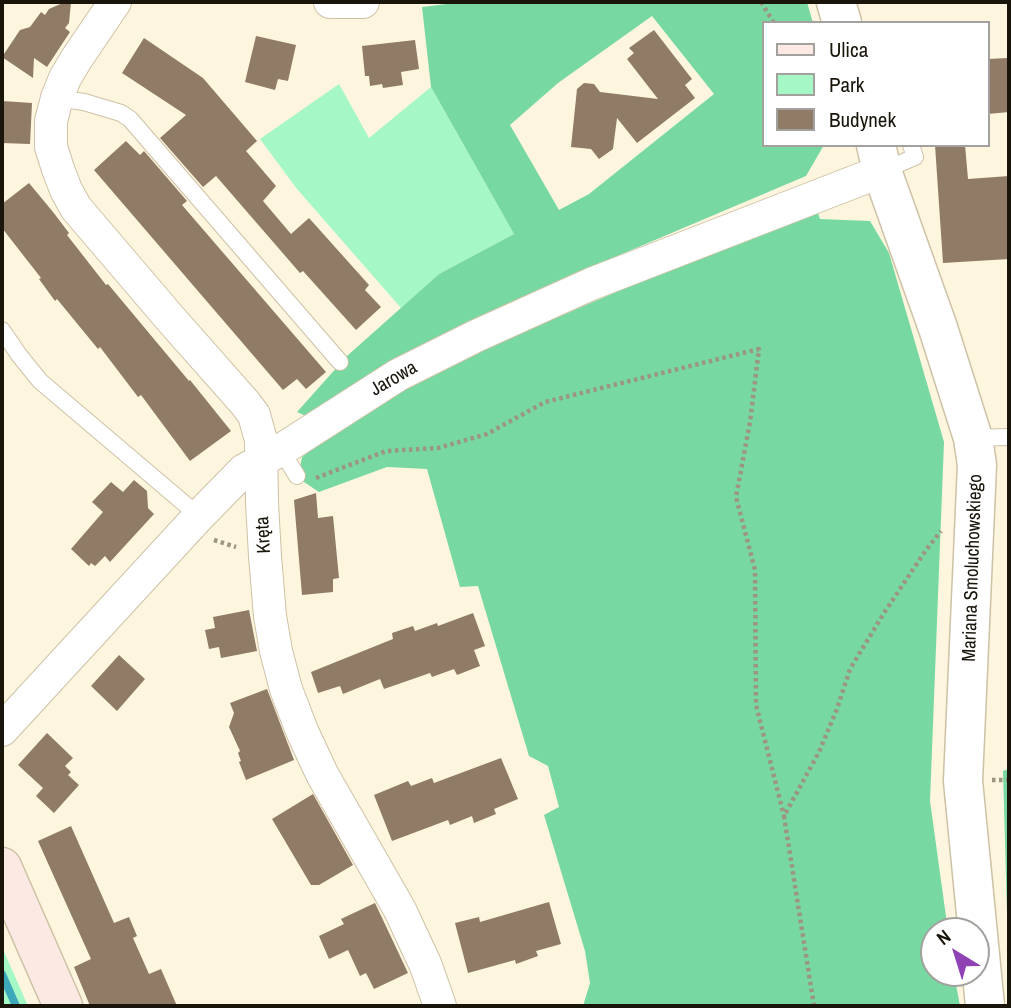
<!DOCTYPE html>
<meta charset="utf-8">
<style>
body{margin:0}
#map{position:relative;width:1011px;height:1008px;overflow:hidden;background:#fef5de;font-family:"Archivo Narrow",sans-serif}
canvas{display:block}
.frame{position:absolute;inset:0;border:4px solid #19150b;pointer-events:none}
.legend{position:absolute;left:762px;top:21px;width:228px;height:126px;box-sizing:border-box;background:#fff;border:2px solid #a3a19d;margin:0;padding:9px 12px;list-style:none;font-size:21px;color:#19150b}
.legend li{display:flex;align-items:center;gap:14px;height:35px}
.legend b{width:35px;border:2px solid #a3a19d}
.north{position:absolute;left:920px;top:917px;width:70px;height:70px;box-sizing:border-box;background:#fff;border:2px solid #a3a19d;border-radius:50%;rotate:322deg;font-size:19px;font-weight:700;line-height:28px;text-align:center;color:#19150b}
.north::after{content:'';display:block;margin:auto;width:24px;height:32px;background:#8e42b4;clip-path:polygon(50% 0,100% 100%,50% 72%,0 100%)}
</style>
<div id="map">
<canvas width="1011" height="1008"></canvas>
<div class="frame"></div>
<ul class="legend">
<li><b style="height:9px;background:#fde9e3"></b>Ulica</li>
<li><b style="height:19px;background:#a5f7c6"></b>Park</li>
<li><b style="height:19px;background:#8f7b66"></b>Budynek</li>
</ul>
<div class="north">N</div>
</div>
<script>
const c = document.querySelector('canvas').getContext('2d');
c.lineJoin = 'round';
function paint(path, color) { c.fillStyle = color; c.fill(path, 'evenodd'); }
const toPath = rows => new Path2D(rows.map(r => 'M' + r).join(''));
function trace(path, color, width, dash) { c.strokeStyle = color; c.lineWidth = width; c.lineCap = dash ? 'butt' : 'round'; c.setLineDash(dash || []); c.stroke(path); }
function drawText(font, color, halo, rows, align = 'center') {
  c.font = font + ' "Archivo Narrow",sans-serif'; c.lineWidth = 7; c.setLineDash([]); c.textBaseline = 'middle'; c.strokeStyle = halo; c.fillStyle = color; for (const [text, x, y, turn = 0] of rows) {
    c.save(); c.translate(x, y); c.rotate((+turn || 0) * Math.PI / 180); c.textAlign = isNaN(turn) ? turn : align; if (halo) c.strokeText(text, 0, 0); c.fillText(text, 0, 0); c.restore();
  }
}
const green = toPath([
 [339,84,369,138,431,87,514,234,439,274,401,308,297,189,260,139],
 [2,947,28,1006,2,1006]
]);
const forest = toPath([
 [463,2,807,2,813,23,764,23,764,145,824,145,806,176,563,279,418,350,306,416,297,412,347,356,439,274,514,234,431,87,422,7],
 [652,16,714,94,589,194,559,210,510,125,558,83],
 [818,213,820,219,870,221,889,253,944,442,930,801,948,931,934,931,934,973,954,973,960,1006,583,1006,590,983,585,951,544,815,559,807,548,766,529,756,478,586,460,587,427,469,387,467,319,492,298,478,302,457,336,430,402,384,628,287],
 [1009,769,1009,933,1007,914,1003,771]
]);
const stream = toPath([
 [2,974,16,1006]
]);
const building = toPath([
 [65,2,71,2,69,23,65,28,70,32,47,67,34,58,33,78,2,57,20,30,30,27,41,12,45,15,49,9],
 [654,30,692,79,685,85,695,98,637,143,617,118,613,149,599,159,591,149,571,147,577,89,584,83,594,84,600,92,658,99,627,59,634,53,629,48],
 [256,36,296,45,288,81,278,79,275,90,245,82],
 [144,38,203,78,257,141,246,151,276,186,263,201,291,234,309,218,369,285,365,290,381,307,356,330,303,271,300,273,216,176,203,187,160,138,186,115,122,73],
 [415,40,419,69,401,72,403,85,383,88,382,84,370,86,369,76,365,76,362,46],
 [1008,58,1009,112,988,114,988,59],
 [2,101,32,103,30,144,2,143],
 [126,141,140,155,144,151,187,201,182,205,326,372,306,389,297,379,283,390,94,170],
 [935,145,965,145,968,179,1009,176,1009,259,943,263],
 [29,183,53,212,69,233,67,235,106,285,108,284,189,381,190,380,231,431,190,461,141,395,138,397,100,347,98,349,57,299,55,301,39,279,41,278,2,228,2,204],
 [134,480,147,491,148,508,154,514,110,562,105,556,95,566,91,563,89,566,71,549,103,512,92,502,111,482,123,492],
 [316,493,318,518,333,516,339,578,333,579,333,592,302,595,294,500],
 [249,610,257,651,221,658,219,647,209,649,205,630,215,628,213,617],
 [473,613,485,646,474,650,480,666,457,675,454,669,432,677,430,673,384,689,380,679,343,694,340,686,318,693,311,672,393,639,392,633,413,626,415,631,437,623,438,626],
 [119,655,145,679,117,711,91,686],
 [267,689,294,760,246,780,239,762,241,761,238,753,240,751,229,727,234,713,230,703],
 [47,733,73,758,65,766,71,772,68,775,79,785,54,813,36,796,43,788,18,765],
 [501,758,518,799,494,809,496,814,474,823,472,816,450,825,448,820,392,841,374,795,408,781,411,786,432,778,434,783],
 [313,794,353,865,319,885,311,885,272,819],
 [71,826,114,923,129,917,137,936,133,938,149,974,161,969,177,1006,90,1006,74,967,91,959,38,841],
 [549,902,561,944,536,951,538,956,516,964,515,960,468,973,455,923,479,917,480,922],
 [375,903,408,973,374,989,366,973,360,976,348,950,329,959,319,936,344,924,341,919]
]);
const path = toPath([
 [761,2,774,23],
 [316,478,386,451,438,448,487,434,545,402,759,349,750,422,736,497,755,570,756,705,784,816],
 [214,540,236,547],
 [992,780,1009,780],
 [814,1006,784,816,819,752,837,709,850,669,884,613,926,550,941,531]
]);
const service = toPath([
 [57,98,84,102,121,113,130,119,340,362],
 [882,171,915,157,911,145],
 [2,330,19,355,40,381,199,516],
 [973,438,1009,437],
 [281,450,297,476]
]);
const minor = toPath([
 [115,2,77,58,65,78,57,98,51,121,51,147,58,169,66,190,76,208,169,317,245,403,254,415,261,440,262,503,265,556,270,616,276,651,286,689,302,731,322,774,400,910,426,966,440,1006],
 [330,2,363,2],
 [2,730,199,516,244,470,281,450,398,375,476,336,591,284,882,171]
]);
const tertiary = toPath([
 [836,2,842,23],
 [876,145,882,171,938,328,973,438,977,465,963,781,985,1006]
]);
const secondary = toPath([
 [2,867,63,1006]
]);
const streetNames = [
 ["Jarowa",394,379,-30],
 ["Kręta",264,535,-93],
 ["Mariana Smoluchowskiego",973,568,-88]
];
paint(green, '#a5f7c6');
paint(forest, '#77d9a1');
trace(stream, '#3da8b9', 8);
paint(building, '#8f7b66');
trace(service, '#cdc2a6', 18);
trace(minor, '#cdc2a6', 34);
trace(tertiary, '#cdc2a6', 41);
trace(secondary, '#cdc2a6', 41);
trace(path, '#9c9583', 4.5, [3.5, 3.5]);
trace(service, '#fff', 16);
trace(minor, '#fff', 32);
trace(tertiary, '#fff', 38);
trace(secondary, '#fde9e3', 38);
drawText('19px', '#19150b', '#fff', streetNames);
</script>
